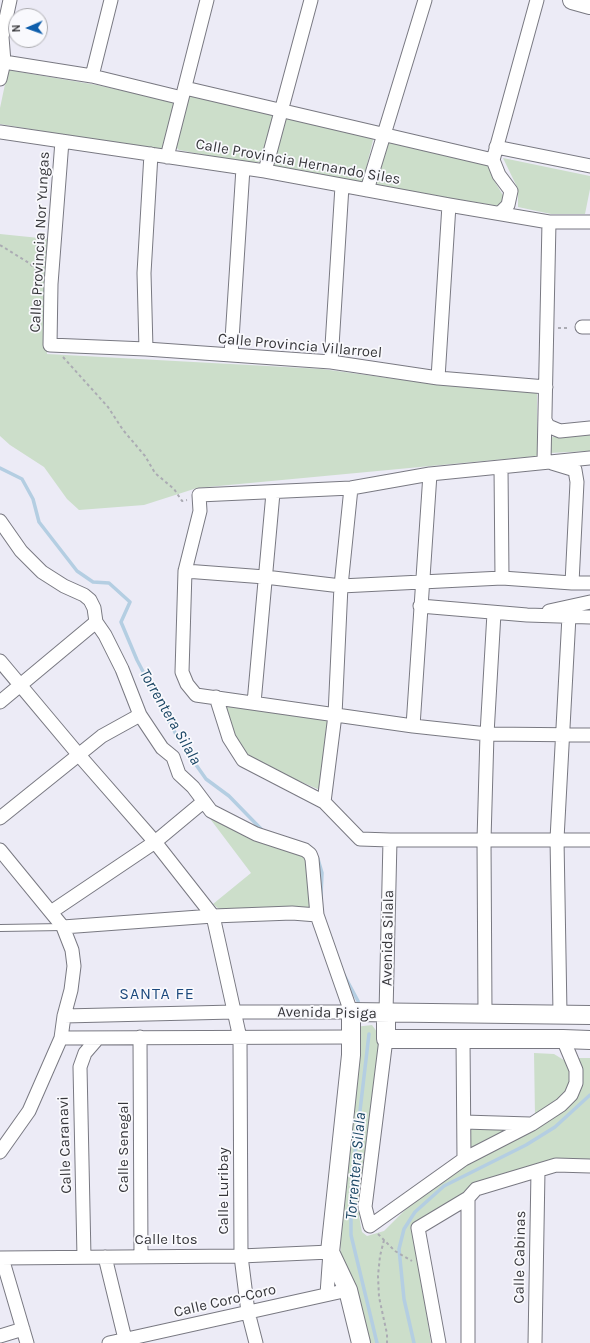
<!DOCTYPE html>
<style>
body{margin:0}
#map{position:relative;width:590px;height:1343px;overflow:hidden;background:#ecebf6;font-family:Karla,sans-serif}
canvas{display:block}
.north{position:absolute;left:8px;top:8px;width:40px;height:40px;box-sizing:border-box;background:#f9f9fd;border:1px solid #ababaf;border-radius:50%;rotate:268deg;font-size:11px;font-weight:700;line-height:16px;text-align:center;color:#36363a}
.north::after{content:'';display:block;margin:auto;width:14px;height:18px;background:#0d5dab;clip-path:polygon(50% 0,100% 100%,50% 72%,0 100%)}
</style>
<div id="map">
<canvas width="590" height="1343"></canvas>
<div class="north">N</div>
</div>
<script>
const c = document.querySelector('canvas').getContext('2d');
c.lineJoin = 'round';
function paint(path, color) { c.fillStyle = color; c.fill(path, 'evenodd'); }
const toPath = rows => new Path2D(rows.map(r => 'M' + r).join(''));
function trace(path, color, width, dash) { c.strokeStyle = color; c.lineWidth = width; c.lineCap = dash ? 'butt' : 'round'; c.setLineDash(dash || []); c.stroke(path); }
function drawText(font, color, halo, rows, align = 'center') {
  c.font = font + ' Karla,sans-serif'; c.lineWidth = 3.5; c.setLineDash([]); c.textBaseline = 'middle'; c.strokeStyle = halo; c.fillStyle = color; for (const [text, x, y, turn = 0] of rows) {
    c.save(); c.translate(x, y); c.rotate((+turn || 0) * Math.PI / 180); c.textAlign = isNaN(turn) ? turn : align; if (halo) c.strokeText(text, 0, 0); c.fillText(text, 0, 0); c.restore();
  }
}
const green = toPath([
 [8,70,97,85,174,102,162,151,0,124,0,108],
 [191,94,272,113,274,116,263,160,253,164,179,150,176,147,188,96],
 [286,116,374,136,363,181,361,183,276,168,273,162],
 [388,141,490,166,492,177,504,197,499,206,376,186],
 [503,158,590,176,590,189,585,214,551,214,518,207,518,189],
 [0,234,49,239,44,312,47,354,322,369,440,385,537,393,537,456,197,488,144,505,79,510,67,499,44,467,10,445,0,436],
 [590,435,590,451,550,453,549,437],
 [227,702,329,719,320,790,264,766,242,750,233,738,224,707],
 [208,816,300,853,307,860,313,907,220,910,213,904,251,873],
 [372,1025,380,1036,381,1045,359,1216,362,1232,367,1236,384,1231,420,1195,448,1175,546,1123,576,1098,583,1080,577,1058,590,1058,590,1162,467,1191,419,1222,413,1227,431,1343,366,1343,341,1256,339,1227,355,1027],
 [534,1053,554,1054,567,1062,570,1076,569,1088,563,1097,535,1116],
 [469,1127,515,1128,470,1151]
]);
const stream = toPath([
 [0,468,22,479,33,499,39,522,77,571,93,582,109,583,130,602,121,622,137,660,180,742,206,779,229,796,264,832],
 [318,859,322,873,321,896],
 [343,973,358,1001,359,1007],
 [369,1034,354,1162,351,1212,351,1235,377,1343],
 [414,1343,404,1299,399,1249,404,1229,415,1212,444,1186,526,1145,555,1127,590,1095]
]);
const path = toPath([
 [0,245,29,263,40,273],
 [558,328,570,328],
 [63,357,108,407,123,430,145,456,155,473,174,489,182,501,187,500],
 [378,1234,395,1251,412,1261],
 [384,1240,380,1256,378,1276,379,1297,387,1334,387,1343]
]);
const lane = toPath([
 [0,928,63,927]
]);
const street = toPath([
 [4,62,92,76,182,98],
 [92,76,111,0],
 [0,79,4,62,2,37,10,0],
 [185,88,493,160],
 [0,132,265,171,449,205,549,222,590,222],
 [62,141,51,284,50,345,146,349,331,362,438,378,546,387],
 [496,147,590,166],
 [167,157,207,0],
 [265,171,311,0],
 [367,190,425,0],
 [501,212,508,205,511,191,499,175,493,160,537,0],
 [582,327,590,327],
 [146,349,144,273,151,154],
 [231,355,243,168],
 [331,362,342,186],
 [438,378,449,205],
 [545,420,548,426,560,431,590,428],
 [590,458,430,474,351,488,199,495,200,511,185,571,182,672,187,684,196,695,413,726,487,734,590,735],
 [544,461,549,222],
 [552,463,575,470,577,482,572,583],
 [501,467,502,578],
 [0,521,21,551,42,572,64,586,84,595,90,600,94,608,96,622,105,635,122,669,140,715,162,748,173,757,179,774,193,787,211,811,256,834,305,850,310,854,312,859,317,915,351,1012,234,1012,64,1016],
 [185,571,265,577,341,586,502,578,572,583,590,583],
 [420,606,527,615,590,617],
 [549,611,590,602],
 [0,661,78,754,155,842,213,916,240,1038,241,1256,248,1312,256,1343],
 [216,697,229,738,243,760,324,802,360,839,390,840,590,840],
 [0,702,96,622],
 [254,703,273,493],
 [413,726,430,474],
 [324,802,335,715,341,586,351,488],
 [0,818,102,736,140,715],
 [0,850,63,927,72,950,74,966,71,990,64,1016,61,1038,29,1111,0,1152],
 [51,912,155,842,203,802],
 [63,927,213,916,292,913,317,915],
 [386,1013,390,840],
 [485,1013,484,840,487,734,494,613],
 [560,1013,557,839,569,616],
 [140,1037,141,1256],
 [61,1038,351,1037],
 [386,1039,365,1207,370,1226,464,1159,532,1124,561,1105,571,1095,576,1083,576,1070,563,1039],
 [463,1039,464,1159],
 [464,1122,530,1124],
 [84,1257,80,1067,85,1053,98,1038],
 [105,1257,125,1339],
 [0,1258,241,1256,330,1252,327,1294],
 [0,1259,2,1258,27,1343],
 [0,1336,23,1329],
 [109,1343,348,1290],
 [439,1343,418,1228,468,1198,476,1189,556,1165,590,1166],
 [468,1343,468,1198],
 [535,1343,538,1171]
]);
const secondary = toPath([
 [572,0,590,5],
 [386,1013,386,1039,563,1039,590,1040],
 [361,1343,348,1290,330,1252,351,1055,351,1012,590,1015]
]);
const streetNames = [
 ["Calle Provincia Hernando Siles",298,162,10],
 ["Calle Provincia Nor Yungas",40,242,-87],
 ["Calle Provincia Villarroel",300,346,5],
 ["Avenida Silala",388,938,-89],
 ["Avenida Pisiga",327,1013,1],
 ["Calle Caranavi",65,1145,-92],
 ["Calle Senegal",124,1147,-90],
 ["Calle Luribay",224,1191,-90],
 ["Calle Itos",166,1240],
 ["Calle Cabinas",520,1257,-89],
 ["Calle Coro-Coro",225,1301,-13]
];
const waterNames = [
 ["Torrentera Silala",170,717,60],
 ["Torrentera Silala",356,1166,-85]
];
const neighbourhoodNames = [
 ["SANTA FE",157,994]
];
paint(green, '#ccdeca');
trace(stream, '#b4cee2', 3.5);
trace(lane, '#797982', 8);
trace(street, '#797982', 15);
trace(secondary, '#797982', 20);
trace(path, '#ababb3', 2, [3, 3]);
trace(lane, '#fff', 6);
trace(street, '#fff', 13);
trace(secondary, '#fff', 18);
drawText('15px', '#36363a', '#f9f9fd', streetNames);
drawText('italic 16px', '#1a4664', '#f9f9fd', waterNames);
c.letterSpacing = '1px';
drawText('16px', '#1c497d', '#f9f9fd', neighbourhoodNames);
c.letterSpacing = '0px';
</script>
